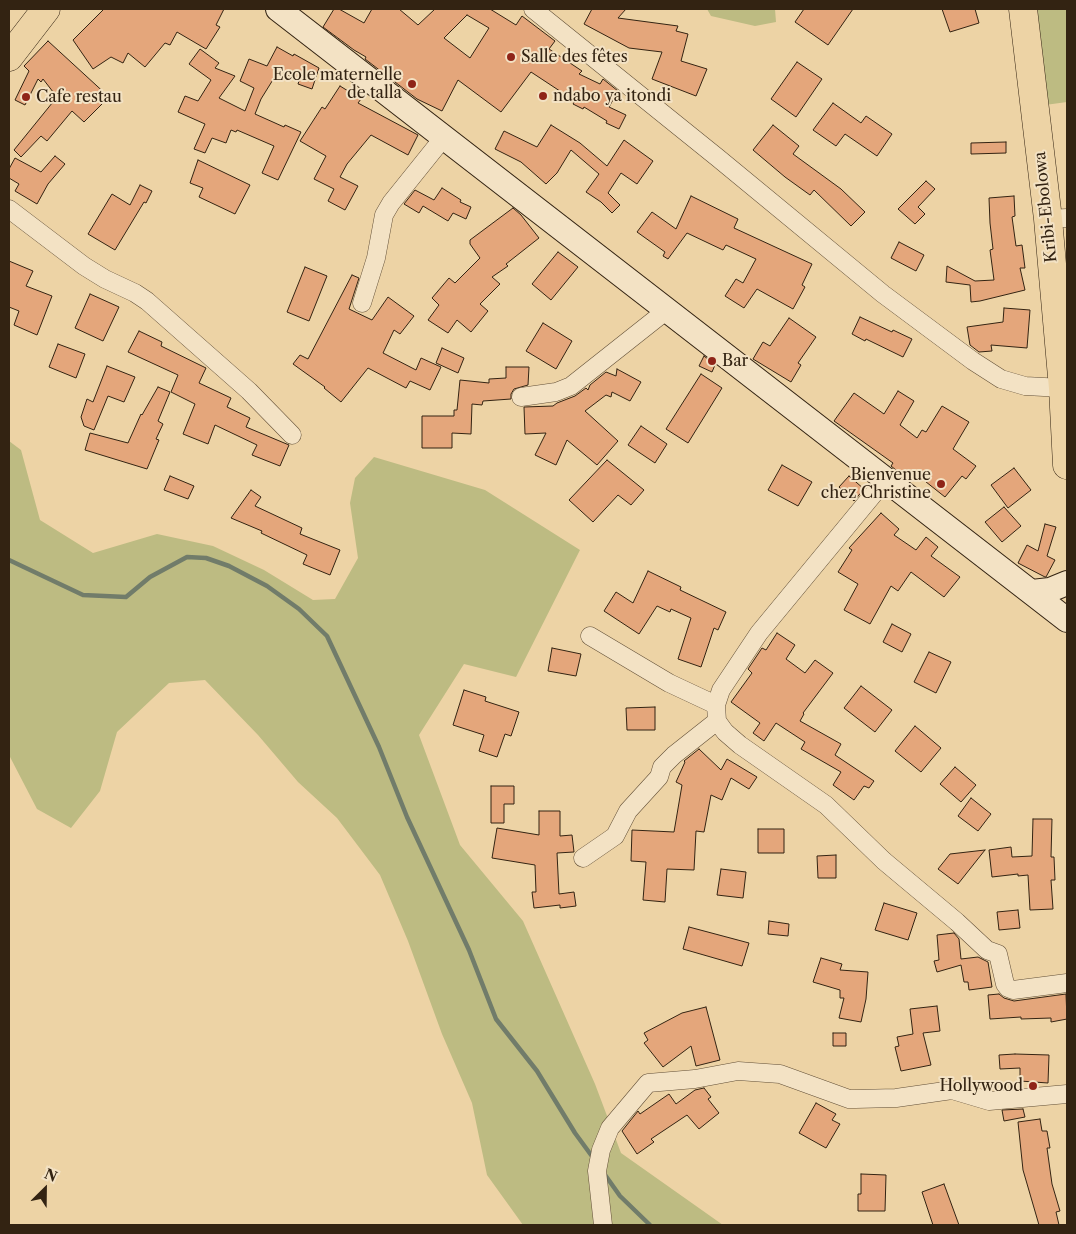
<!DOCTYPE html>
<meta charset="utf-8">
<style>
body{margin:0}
#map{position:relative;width:1076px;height:1234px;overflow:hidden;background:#edd3a5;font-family:"Libre Caslon Text",serif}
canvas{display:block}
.frame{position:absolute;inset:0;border:10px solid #332312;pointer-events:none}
.north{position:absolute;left:20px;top:1164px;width:50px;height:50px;-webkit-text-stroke:4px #f3e2c4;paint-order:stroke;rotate:23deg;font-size:14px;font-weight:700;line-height:20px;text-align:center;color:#332312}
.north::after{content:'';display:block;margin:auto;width:18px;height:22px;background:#332312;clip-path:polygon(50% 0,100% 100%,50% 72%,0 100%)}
</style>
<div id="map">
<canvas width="1076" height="1234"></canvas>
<div class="frame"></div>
<div class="north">N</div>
</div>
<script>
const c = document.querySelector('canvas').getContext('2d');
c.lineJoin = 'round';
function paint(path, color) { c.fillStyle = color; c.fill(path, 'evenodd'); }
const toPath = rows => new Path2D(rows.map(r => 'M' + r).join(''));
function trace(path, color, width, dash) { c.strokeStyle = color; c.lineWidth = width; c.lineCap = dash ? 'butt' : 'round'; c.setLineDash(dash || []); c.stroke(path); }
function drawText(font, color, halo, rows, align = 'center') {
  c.font = font + ' "Libre Caslon Text",serif'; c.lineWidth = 4; c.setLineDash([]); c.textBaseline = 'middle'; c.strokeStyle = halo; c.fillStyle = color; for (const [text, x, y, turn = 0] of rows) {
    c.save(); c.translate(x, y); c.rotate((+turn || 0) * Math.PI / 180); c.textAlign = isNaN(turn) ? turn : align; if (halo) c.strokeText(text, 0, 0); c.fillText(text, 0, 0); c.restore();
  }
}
const green = toPath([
 [707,9,775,9,776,22,755,26,711,16],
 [1034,9,1067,9,1067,102,1045,105],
 [9,441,21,450,40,520,93,553,157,534,213,546,264,570,313,600,335,599,358,558,350,503,355,478,374,457,485,490,580,550,516,677,464,664,419,735,460,845,523,921,595,1084,621,1153,723,1225,523,1225,487,1175,472,1103,442,1034,408,941,380,875,337,818,298,782,258,735,205,680,169,683,117,732,100,791,71,828,37,809,9,755]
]);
const stream = toPath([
 [9,560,83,595,126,597,150,577,187,557,206,558,229,566,267,586,299,609,327,636,379,747,407,817,469,950,496,1019,537,1071,575,1133,594,1159],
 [603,1172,620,1196,650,1225]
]);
const building = toPath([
 [104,9,224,9,216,25,220,27,206,49,177,32,170,45,165,43,145,67,128,53,123,63,111,57,93,69,73,40,104,9],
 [334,9,339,9,364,23,372,9,399,9,418,25,435,9,490,9,516,25,522,16,555,41,549,49,582,71,579,74,600,84,603,79,618,91,609,107,626,115,619,129,606,123,607,121,584,107,583,109,573,104,575,101,531,72,501,112,458,80,442,111,417,99,395,82,396,80,382,72,365,59,366,57,354,50,323,27,334,9],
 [467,15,489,28,470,58,444,38,467,15],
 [592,9,626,9,618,18,678,26,676,31,688,34,681,61,707,69,696,96,652,79,662,52,629,48,584,24,592,9],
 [804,9,853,9,828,45,795,22,804,9],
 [942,9,975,9,979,23,950,32,942,9],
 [48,41,109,97,84,122,72,111,47,141,41,136,21,157,14,150,57,97,43,79,41,82,38,79,25,105,15,100,29,71,24,66,48,41],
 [277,47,293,56,294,54,319,68,312,89,298,84,299,81,279,70,261,99,255,114,284,127,285,125,301,132,278,180,262,173,274,146,237,130,236,132,231,130,226,143,212,138,205,153,194,149,205,124,178,112,185,96,198,101,211,80,189,64,200,49,219,63,215,68,235,76,219,98,245,111,254,88,240,81,249,59,267,66,277,47],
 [797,62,822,79,796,117,771,99,797,62],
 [340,86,361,99,358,103,418,135,408,155,371,135,347,164,340,177,358,186,345,210,328,201,334,189,314,179,326,156,300,141,322,107,325,109,340,86],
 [833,103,861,123,866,116,892,134,877,156,845,134,836,146,813,130,833,103],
 [551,125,580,143,607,166,624,140,653,161,637,184,621,173,608,193,620,205,612,213,601,202,586,192,599,174,571,150,557,173,546,184,521,162,495,149,504,131,537,147,551,125],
 [773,125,799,146,793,154,841,189,865,212,851,226,814,190,810,195,785,177,753,150,773,125],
 [1006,142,1006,153,971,154,971,143,1006,142],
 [55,156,65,164,48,184,37,204,15,191,19,184,9,178,9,169,15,158,41,172,55,156],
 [198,160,250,185,235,214,199,197,203,188,190,183,198,160],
 [926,181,935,189,918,207,925,214,915,224,898,209,926,181],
 [140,185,152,191,146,203,144,202,115,250,88,234,112,194,130,205,140,185],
 [442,188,461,200,460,202,471,207,466,219,453,213,448,221,423,206,419,213,404,204,415,190,434,200,442,188],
 [691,196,738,219,734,228,812,264,802,285,805,287,793,309,757,289,744,308,725,296,736,279,743,283,756,259,726,245,723,250,687,233,668,259,663,256,665,252,637,232,652,212,676,229,691,196],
 [1014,196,1015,216,1012,217,1016,246,1022,245,1025,268,1020,268,1025,290,980,301,971,302,970,285,946,282,947,266,975,281,994,280,990,250,993,249,990,223,989,198,1014,196],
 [513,208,521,215,539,238,506,264,508,266,492,277,500,284,480,304,488,311,471,332,457,320,448,333,428,320,439,305,432,298,449,278,455,283,480,258,470,244,470,240,513,208],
 [899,242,924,255,916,271,891,258,899,242],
 [558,252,578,267,551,300,532,284,558,252],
 [9,261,33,271,26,286,52,296,37,335,14,325,19,311,9,307,9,261],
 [305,267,327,276,309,321,287,312,305,267],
 [352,275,359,278,349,309,372,320,388,297,414,316,400,334,394,330,383,353,416,370,421,358,441,367,430,390,410,381,406,388,368,368,341,402,324,388,325,387,293,364,300,355,308,359,352,275],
 [90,294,119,307,103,341,75,328,90,294],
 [1004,308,1030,310,1027,348,991,345,992,351,979,352,970,345,967,327,1003,322,1004,308],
 [860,317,892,332,893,330,912,339,903,357,866,339,865,341,852,334,860,317],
 [789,318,816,337,798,363,801,365,791,382,753,359,763,342,770,346,789,318],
 [543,323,572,341,556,369,526,351,543,323],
 [139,331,162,342,161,346,206,368,199,383,231,398,227,407,250,418,246,427,289,445,280,466,252,455,257,445,215,425,208,444,183,434,195,404,171,392,178,375,128,352,139,331],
 [58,344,85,354,76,378,49,367,58,344],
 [442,348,464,358,458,373,436,363,442,348],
 [704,356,715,365,712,372,699,366,704,356],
 [107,366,135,377,124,402,108,396,94,430,84,426,81,417,87,399,93,402,107,366],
 [506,367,529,367,528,385,514,389,511,394,511,399,483,401,482,405,472,404,471,434,452,433,452,448,422,448,422,416,454,416,454,410,457,410,460,380,489,383,489,379,506,378,506,367],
 [617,369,641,382,630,401,612,392,611,397,606,395,585,411,618,441,597,465,567,440,556,465,535,455,546,433,525,434,524,407,553,406,557,403,575,396,586,388,588,390,590,385,606,372,616,376,617,369],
 [701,374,722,388,688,443,666,429,701,374],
 [158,387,170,392,158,421,163,424,156,439,159,440,147,469,85,450,90,433,128,443,141,414,142,415,158,387],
 [898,391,914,401,900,425,917,438,922,430,926,432,942,406,969,422,953,449,976,466,966,479,962,476,945,497,911,470,906,478,891,466,893,463,834,421,854,393,884,414,898,391],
 [641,426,667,444,655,463,628,445,641,426],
 [607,460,644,490,631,505,618,495,593,522,569,500,607,460],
 [782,465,812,482,798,506,768,490,782,465],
 [1014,468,1031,490,1008,508,991,485,1014,468],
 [170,476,194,486,188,499,164,490,170,476],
 [849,476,864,489,854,501,839,487,849,476],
 [251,490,261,497,255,506,302,528,300,534,340,550,330,575,303,564,307,555,261,533,262,531,231,518,251,490],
 [1004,507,1021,526,1002,542,985,522,1004,507],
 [881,513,899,529,894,535,916,550,926,537,938,547,931,556,960,577,944,597,911,572,898,591,891,586,870,624,844,610,858,584,838,572,852,550,849,548,881,513],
 [1045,524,1056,527,1047,556,1055,560,1046,577,1045,577,1018,563,1027,545,1038,551,1045,524],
 [648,571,681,587,680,590,726,612,718,630,714,628,701,667,678,659,691,618,671,609,670,612,657,606,639,634,604,611,616,592,633,603,648,571],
 [892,624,911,634,902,652,883,642,892,624],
 [777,633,795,645,786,659,805,673,815,660,833,673,803,713,804,714,800,721,841,744,835,755,874,781,869,788,864,786,854,800,833,785,841,772,801,749,805,742,776,723,764,741,753,733,760,723,731,702,752,673,748,669,762,648,766,650,777,633],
 [552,648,581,654,576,676,548,671,552,648],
 [929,652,951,662,936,693,914,682,929,652],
 [861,686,892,710,875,732,844,708,861,686],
 [464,690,486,697,485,701,519,712,511,736,505,734,497,757,479,751,484,735,453,725,464,690],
 [655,707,655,730,627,730,626,708,655,707],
 [915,726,941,748,921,772,895,751,915,726],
 [699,749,721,770,727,759,757,777,749,789,731,778,722,800,711,795,704,832,696,831,694,870,667,869,665,902,643,900,646,862,631,861,632,830,674,832,682,785,676,782,685,762,684,761,699,749],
 [955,767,976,785,961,802,940,784,955,767],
 [491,786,514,786,514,804,504,804,504,823,491,823,491,786],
 [971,798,991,814,978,831,958,816,971,798],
 [539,811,560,811,560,836,572,835,574,852,557,853,559,894,574,892,576,906,560,908,560,905,534,908,532,892,536,892,535,865,492,858,497,828,539,835,539,811],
 [1033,819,1052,819,1051,857,1054,857,1055,880,1051,880,1053,909,1030,910,1028,875,1018,876,1018,874,992,877,989,850,1011,847,1012,857,1032,856,1033,819],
 [758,829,784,829,784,853,758,853,758,829],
 [985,850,958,884,938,869,950,854,985,850],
 [836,855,836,878,818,878,817,856,836,855],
 [721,869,746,872,743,898,717,895,721,869],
 [884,903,917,913,908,940,875,930,884,903],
 [1018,910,1020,928,999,930,997,912,1018,910],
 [769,921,789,924,788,936,768,934,769,921],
 [689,927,749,943,742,966,683,949,689,927],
 [954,933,959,939,961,959,978,957,988,962,992,987,969,990,968,982,964,982,961,965,937,972,934,961,939,960,937,935,954,933],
 [821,958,842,964,840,970,868,972,866,999,861,1022,839,1018,844,998,840,998,840,990,813,982,821,958],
 [999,994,1004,998,1014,1001,1066,994,1067,1019,1051,1022,1051,1018,1021,1019,1021,1017,990,1019,988,995,999,994],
 [937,1006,940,1031,923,1033,931,1065,901,1071,895,1047,899,1046,897,1037,913,1034,910,1009,937,1006],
 [706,1007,720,1060,696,1066,691,1046,663,1067,644,1043,648,1040,644,1033,682,1013,706,1007],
 [833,1033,846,1033,846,1046,833,1046,833,1033],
 [1015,1054,1049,1055,1048,1083,1020,1081,1020,1068,1000,1069,999,1055,1015,1054],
 [704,1088,711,1097,708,1099,719,1113,699,1129,687,1115,651,1139,654,1142,637,1154,622,1131,638,1111,640,1114,669,1094,676,1104,695,1090,704,1088],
 [816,1103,836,1114,832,1120,840,1124,826,1148,799,1133,816,1103],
 [1023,1109,1025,1117,1004,1121,1002,1110,1023,1109],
 [1040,1119,1042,1131,1047,1131,1050,1148,1047,1148,1052,1184,1060,1211,1056,1212,1059,1225,1039,1225,1023,1170,1018,1122,1040,1119],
 [861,1174,886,1175,885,1211,858,1211,858,1194,861,1194,861,1174],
 [944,1184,959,1225,933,1225,922,1192,944,1184]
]);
const street = toPath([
 [533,9,718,158,883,294,973,361,1001,379,1025,386,1063,388],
 [9,209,84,266,105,279,135,293,147,301,249,391,292,435],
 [1048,219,1067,218],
 [362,303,376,258,384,215,391,203,444,137],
 [521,397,556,392,571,386,667,310],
 [886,479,759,633,721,690,716,705,717,721,725,732,740,745,826,805,884,861,957,922,987,950,998,954,1005,984,1008,988,1013,990,1067,983],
 [590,636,669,683,716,705],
 [583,858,615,836,628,811,659,777,662,767,674,755,717,721],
 [603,1225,597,1171,601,1150,610,1128,648,1083,695,1079,738,1071,780,1074,849,1099,855,1099,896,1098,952,1090,989,1101,1067,1094]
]);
const secondary = toPath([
 [278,9,1067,620],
 [1032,592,1050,590,1067,583]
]);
const highway = toPath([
 [1023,9,1048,219,1063,388,1067,465],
 [9,57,46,9]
]);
const markers = [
 [511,57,5,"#8f2418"],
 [412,84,5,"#8f2418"],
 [543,96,5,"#8f2418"],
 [26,97,5,"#8f2418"],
 [712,361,5,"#8f2418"],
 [941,484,5,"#8f2418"],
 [1033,1086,5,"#8f2418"]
];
const poiNames = [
 ["Salle des fêtes",521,57],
 ["Ecole maternelle",402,75,"right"],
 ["de talla",402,93,"right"],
 ["ndabo ya itondi",553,96],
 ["Cafe restau",36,97],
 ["Bar",722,361],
 ["Bienvenue",931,475,"right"],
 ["chez Christine",931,493,"right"],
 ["Hollywood",1023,1086,"right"]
];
const streetNames = [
 ["Kribi-Ebolowa",1046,207,-96]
];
paint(green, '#bdbb82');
trace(stream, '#717c6a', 4.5);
paint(building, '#e4a67b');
trace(building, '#332312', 1);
trace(street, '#624f37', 19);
trace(secondary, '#332312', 26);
trace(highway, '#332312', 29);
trace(street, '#f3e2c4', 18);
trace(secondary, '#f3e2c4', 24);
trace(highway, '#edd3a5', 28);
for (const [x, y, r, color] of markers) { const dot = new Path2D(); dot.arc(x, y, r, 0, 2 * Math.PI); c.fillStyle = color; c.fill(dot); trace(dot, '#f3e2c4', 2); }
drawText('16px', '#332312', '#f3e2c4', poiNames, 'left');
drawText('16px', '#332312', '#f3e2c4', streetNames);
</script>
